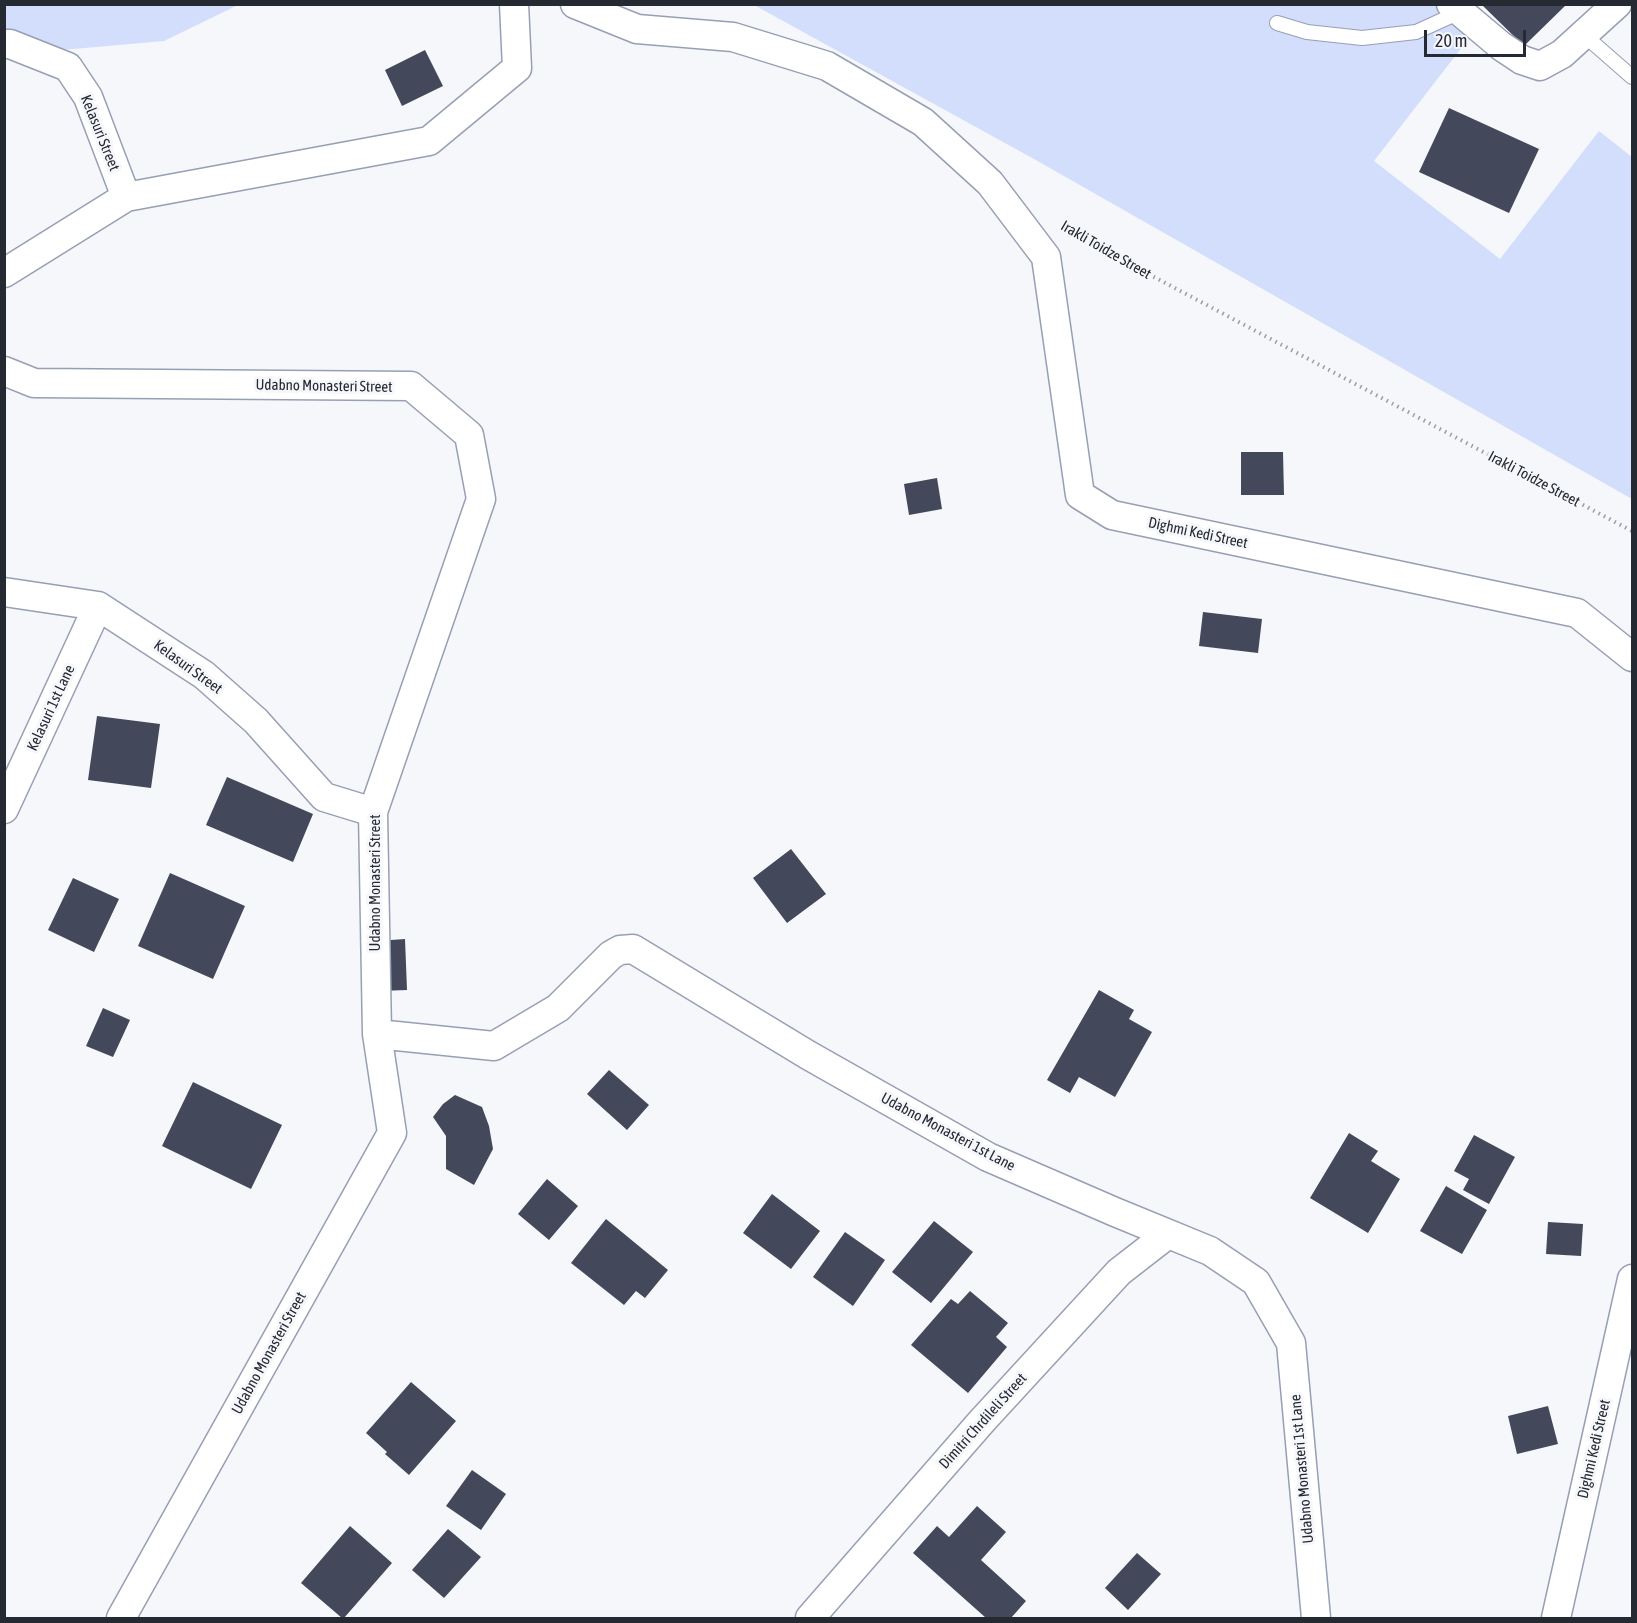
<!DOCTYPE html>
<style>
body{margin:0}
#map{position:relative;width:1637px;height:1623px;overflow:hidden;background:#f5f7fb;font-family:"Asap Condensed",sans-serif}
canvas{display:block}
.frame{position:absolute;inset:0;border:6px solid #252931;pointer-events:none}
.scale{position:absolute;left:1424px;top:30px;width:102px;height:27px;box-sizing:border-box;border:3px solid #252931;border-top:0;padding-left:8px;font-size:18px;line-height:21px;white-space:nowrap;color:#252931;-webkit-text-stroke:4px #f5f7fb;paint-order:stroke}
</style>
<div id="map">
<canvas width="1637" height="1623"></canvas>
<div class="frame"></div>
<div class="scale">20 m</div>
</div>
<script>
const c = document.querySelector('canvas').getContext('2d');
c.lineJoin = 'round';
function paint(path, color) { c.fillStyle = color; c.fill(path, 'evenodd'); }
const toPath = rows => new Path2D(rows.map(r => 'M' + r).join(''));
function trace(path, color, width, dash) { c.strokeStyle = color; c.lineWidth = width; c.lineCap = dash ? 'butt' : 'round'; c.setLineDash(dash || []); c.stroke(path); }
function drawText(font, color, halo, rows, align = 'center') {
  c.font = font + ' "Asap Condensed",sans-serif'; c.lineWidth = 6; c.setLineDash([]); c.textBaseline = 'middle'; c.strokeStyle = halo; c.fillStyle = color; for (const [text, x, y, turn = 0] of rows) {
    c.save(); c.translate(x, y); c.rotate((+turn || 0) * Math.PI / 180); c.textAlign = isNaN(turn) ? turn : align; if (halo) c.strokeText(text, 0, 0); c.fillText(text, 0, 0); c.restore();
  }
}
const green = toPath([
 [5,5,238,5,164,41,5,55],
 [754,5,1436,5,1473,33,1374,161,1500,259,1599,131,1632,157,1632,499,1034,159]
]);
const building = toPath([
 [1482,5,1566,5,1524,46],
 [425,50,443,86,402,106,385,70],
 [1449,108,1539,149,1509,213,1419,172],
 [1241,452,1283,452,1284,495,1241,495],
 [937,478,942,509,909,515,904,484],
 [1203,612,1262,619,1258,653,1199,646],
 [97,716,160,724,151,788,88,780],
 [227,777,313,814,293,862,206,825],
 [791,849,826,894,787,923,753,878],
 [170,873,245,906,213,979,138,946],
 [73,878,119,899,94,952,48,930],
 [405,939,407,990,379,991,377,941],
 [1099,990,1134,1010,1129,1019,1152,1032,1115,1097,1079,1077,1070,1093,1047,1080],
 [103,1008,130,1020,113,1057,86,1046],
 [609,1070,649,1105,627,1130,587,1094],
 [193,1082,282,1125,251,1189,162,1146],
 [455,1095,482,1107,489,1126,493,1149,474,1185,446,1169,446,1136,433,1117,443,1104],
 [1349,1133,1378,1151,1371,1161,1400,1179,1368,1233,1310,1198],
 [1474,1135,1515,1157,1489,1204,1463,1190,1469,1179,1454,1171],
 [547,1179,578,1206,549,1240,518,1214],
 [1446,1186,1487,1210,1462,1254,1420,1231],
 [772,1194,820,1231,791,1269,743,1233],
 [606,1219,668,1270,645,1298,636,1291,624,1305,571,1263],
 [934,1221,973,1252,931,1303,892,1272],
 [1548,1222,1583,1224,1581,1256,1546,1254],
 [845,1232,885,1260,853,1306,813,1277],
 [970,1291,1008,1323,996,1337,1007,1347,968,1393,911,1345,951,1299,958,1304],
 [411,1382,456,1421,409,1475,385,1454,387,1452,366,1433],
 [1548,1406,1558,1444,1517,1454,1508,1416],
 [472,1470,506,1494,481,1530,446,1506],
 [977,1506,1006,1532,981,1560,1026,1601,1011,1618,986,1618,913,1553,937,1526,949,1537],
 [350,1526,392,1563,344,1618,342,1618,301,1583],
 [448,1529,481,1557,444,1598,412,1570],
 [1137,1553,1161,1574,1128,1610,1105,1588]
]);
const path = toPath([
 [1065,226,1124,261,1632,531]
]);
const lane = toPath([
 [1277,23,1307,32,1362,38,1416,32,1460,12],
 [1584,35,1632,77]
]);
const street = toPath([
 [575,4,637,29,733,37,827,66,923,122,990,183,1046,257,1080,495,1112,515,1577,613,1632,657],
 [1451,4,1501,46,1522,60,1540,66,1562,54,1617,4],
 [4,44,10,44,68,67,88,97,126,197],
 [4,273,126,197,429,141,517,68,514,4],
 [4,371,34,383,411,386,469,435,481,499,373,812,377,1034,392,1133,121,1618],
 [4,592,98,606,204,675,256,721,324,797,373,812],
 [4,809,98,606],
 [377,1034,494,1046,558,1008,611,955,620,950,633,949,808,1055,988,1157,1115,1212,1210,1251,1256,1282,1291,1343,1316,1618],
 [810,1618,982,1421,1119,1272,1168,1234],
 [1556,1618,1632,1279]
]);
const streetNames = [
 ["Kelasuri Street",100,133,68],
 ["Irakli Toidze Street",1106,250,30],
 ["Udabno Monasteri Street",324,386,1],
 ["Irakli Toidze Street",1534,479,28],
 ["Dighmi Kedi Street",1198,533,12],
 ["Kelasuri Street",188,667,36],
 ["Kelasuri 1st Lane",51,708,-65],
 ["Udabno Monasteri Street",375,883,-90],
 ["Udabno Monasteri 1st Lane",948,1132,28],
 ["Udabno Monasteri Street",269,1353,-61],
 ["Dimitri Chrdileli Street",983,1421,-48],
 ["Dighmi Kedi Street",1594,1449,-77],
 ["Udabno Monasteri 1st Lane",1302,1469,-95]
];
paint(green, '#d2defc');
paint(building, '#43495b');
trace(lane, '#979fb4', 16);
trace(street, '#979fb4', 31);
trace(path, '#9a9da3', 4, [1.5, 4.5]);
trace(lane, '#fff', 14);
trace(street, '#fff', 28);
drawText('15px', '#252931', '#f5f7fb', streetNames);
</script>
